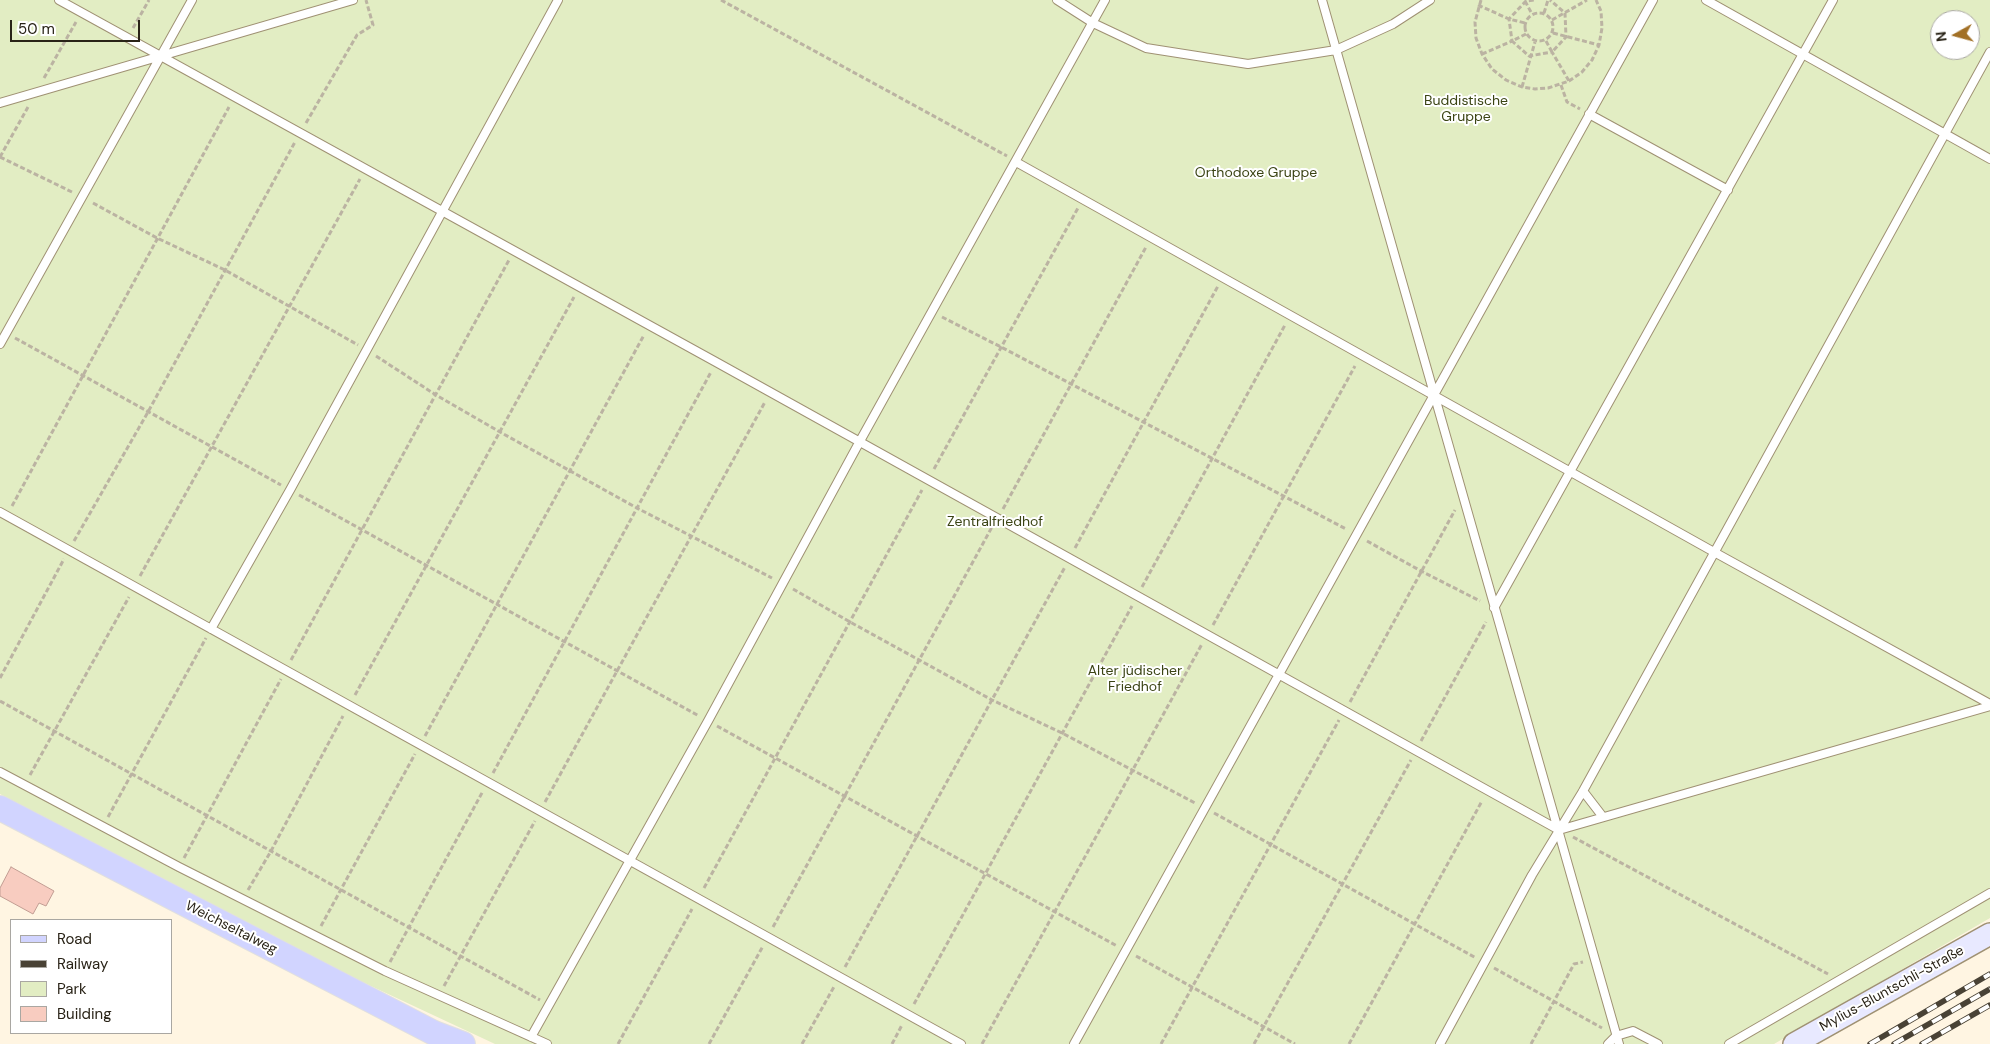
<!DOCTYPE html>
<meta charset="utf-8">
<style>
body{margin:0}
#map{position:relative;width:1990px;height:1044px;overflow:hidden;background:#fff5e2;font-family:"DM Sans",sans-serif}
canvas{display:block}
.legend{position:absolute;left:10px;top:919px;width:162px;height:115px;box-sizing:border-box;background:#fff;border:1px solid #a9a7a2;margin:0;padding:6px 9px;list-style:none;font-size:15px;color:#292317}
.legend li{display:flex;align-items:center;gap:10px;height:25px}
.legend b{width:25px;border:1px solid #a9a7a2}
.north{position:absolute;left:1930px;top:10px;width:50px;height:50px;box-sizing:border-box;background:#fff;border:1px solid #a9a7a2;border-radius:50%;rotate:263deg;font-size:14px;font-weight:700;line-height:20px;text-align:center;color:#292317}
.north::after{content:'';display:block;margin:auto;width:18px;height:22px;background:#a27026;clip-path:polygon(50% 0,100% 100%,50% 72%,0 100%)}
.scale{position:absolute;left:10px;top:20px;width:130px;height:22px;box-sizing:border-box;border:2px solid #292317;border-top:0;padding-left:6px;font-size:15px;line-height:18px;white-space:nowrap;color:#292317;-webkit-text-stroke:4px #fff;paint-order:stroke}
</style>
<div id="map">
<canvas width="1990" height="1044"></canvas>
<ul class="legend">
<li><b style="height:6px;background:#d1d4ff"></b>Road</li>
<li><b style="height:6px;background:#494235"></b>Railway</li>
<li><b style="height:14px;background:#e2edc3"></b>Park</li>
<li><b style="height:14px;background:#f8ccc0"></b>Building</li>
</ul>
<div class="north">N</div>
<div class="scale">50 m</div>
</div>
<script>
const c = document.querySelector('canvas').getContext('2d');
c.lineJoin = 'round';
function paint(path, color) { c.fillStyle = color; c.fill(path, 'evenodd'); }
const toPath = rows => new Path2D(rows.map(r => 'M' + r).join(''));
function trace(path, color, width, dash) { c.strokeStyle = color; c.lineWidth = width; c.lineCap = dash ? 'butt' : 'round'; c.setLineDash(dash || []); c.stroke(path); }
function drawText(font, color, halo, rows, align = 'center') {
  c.font = font + ' "DM Sans",sans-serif'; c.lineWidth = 4; c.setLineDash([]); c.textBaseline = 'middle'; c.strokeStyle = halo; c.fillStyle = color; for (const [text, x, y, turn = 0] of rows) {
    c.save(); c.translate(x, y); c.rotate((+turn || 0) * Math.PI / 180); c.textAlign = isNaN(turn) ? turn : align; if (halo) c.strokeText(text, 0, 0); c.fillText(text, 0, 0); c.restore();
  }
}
const green = toPath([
 [0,0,1990,0,1990,918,1774,1044,495,1044,341,972,169,885,0,794],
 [1940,20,1970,20,1970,50,1940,50]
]);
const building = toPath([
 [11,867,54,891,46,906,39,903,33,914,0,896,0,888,11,867]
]);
const path = toPath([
 [721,0,1007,156],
 [1481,0,1475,22,1476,38,1482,54,1492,69,1506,80,1522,87,1535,89,1548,88,1569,81,1582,72,1592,60,1599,45,1602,28,1601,11,1596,0],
 [1525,1,1532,14],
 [1478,5,1509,19,1525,23],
 '1525 27a14 14 0 1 1 28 0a14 14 0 1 1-28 0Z',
 [1544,13,1548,0],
 [1552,20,1587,0],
 [133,28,149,0],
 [1553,33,1599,45],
 [1526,34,1512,41,1529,56,1552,52,1569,81],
 [1546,41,1552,52,1566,37,1565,13,1550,0],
 [1482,54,1512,41,1509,19,1526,1,1535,0],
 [44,78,76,22],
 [1561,85,1567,102,1580,109],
 [1522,87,1535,42],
 [306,123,357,35,373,25,366,0],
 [0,157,72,192],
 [0,157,28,107],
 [93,203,157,238,225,270,358,345],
 [942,317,1001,347,1346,529],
 [15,338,281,485],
 [376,356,436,395,500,432,637,508,772,578],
 [934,469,1078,208],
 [299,495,699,716],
 [12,506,229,107],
 [1003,509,1146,247],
 [74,541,148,412,295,142],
 [1367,541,1421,571,1480,601],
 [1075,548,1218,286],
 [140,576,360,179],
 [1142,587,1285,325],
 [793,589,850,622,992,700,1062,733,1195,803],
 [1213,625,1355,366],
 [291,660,509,260],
 [0,678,64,559],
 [355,695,574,297],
 [0,701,540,1000],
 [1350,702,1455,510],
 [717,726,1117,946],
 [425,736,644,335],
 [1421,741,1486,622],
 [493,773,711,372],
 [30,775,129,597],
 [545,802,765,402],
 [1214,813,1476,958],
 [108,817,206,638],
 [1573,837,1828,974],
 [184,858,281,679],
 [704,888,922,490],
 [248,890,271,851,343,716],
 [321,926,415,754],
 [773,927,992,527],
 [1136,956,1295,1044],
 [390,962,483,791],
 [845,967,1065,567],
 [1494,968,1602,1028],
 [444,986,535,821],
 [914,1004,1132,606],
 [618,1044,692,909],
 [709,1044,763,946],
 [802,1044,835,985],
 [892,1044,902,1025],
 [982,1044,1202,644],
 [1161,1044,1339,720],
 [1254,1044,1411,760],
 [1349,1044,1482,801],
 [1531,1044,1574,964,1583,962]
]);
const lane = toPath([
 [59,0,716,362,1559,830,1990,706],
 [1057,0,1093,23,1146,48,1248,64,1336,50,1393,24,1430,0],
 [1322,0,1619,1044],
 [1706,0,1990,159],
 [0,103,353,0],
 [1589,114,1728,190],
 [1016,162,1714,552,1990,704],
 [0,344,192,0],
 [0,512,961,1044],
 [1494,608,1833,0],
 [211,629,290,490,558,0],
 [0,772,179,867,385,971,547,1044],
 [1583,791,1603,817],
 [531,1037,708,721,860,441,1105,0],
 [1074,1044,1653,0],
 [1440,1044,1532,875,1583,791,1990,52],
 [1608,1044,1616,1036,1633,1031,1658,1044],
 [1729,1044,1990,893]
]);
const secondary = toPath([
 [1794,1044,1990,934]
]);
const primary = toPath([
 [0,808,434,1033,463,1044]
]);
const rail = toPath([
 [1870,1044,1990,974],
 [1894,1044,1990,989],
 [1922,1044,1990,1005]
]);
const parkNames = [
 ["Buddistische",1466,101],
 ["Gruppe",1466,117],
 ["Orthodoxe Gruppe",1256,173],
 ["Zentralfriedhof",995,522],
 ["Alter jüdischer",1135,671],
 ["Friedhof",1135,687]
];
const streetNames = [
 ["Weichseltalweg",231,928,27],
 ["Mylius-Bluntschli-Straße",1892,989,-29]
];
paint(green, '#e2edc3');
paint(building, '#f8ccc0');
trace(building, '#c29d93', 1);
trace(lane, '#9f9173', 10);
trace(secondary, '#9f9173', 24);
trace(primary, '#e1e0df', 26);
trace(path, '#bbb3a2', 3, [5, 2.5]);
trace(lane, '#fff', 8);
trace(secondary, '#e8e9ff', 21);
trace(primary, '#d1d4ff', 24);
trace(rail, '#494235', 5.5);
trace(rail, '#fff', 4, [11]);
drawText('14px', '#3b4414', '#fff', parkNames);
drawText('14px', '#292317', '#fff', streetNames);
</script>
